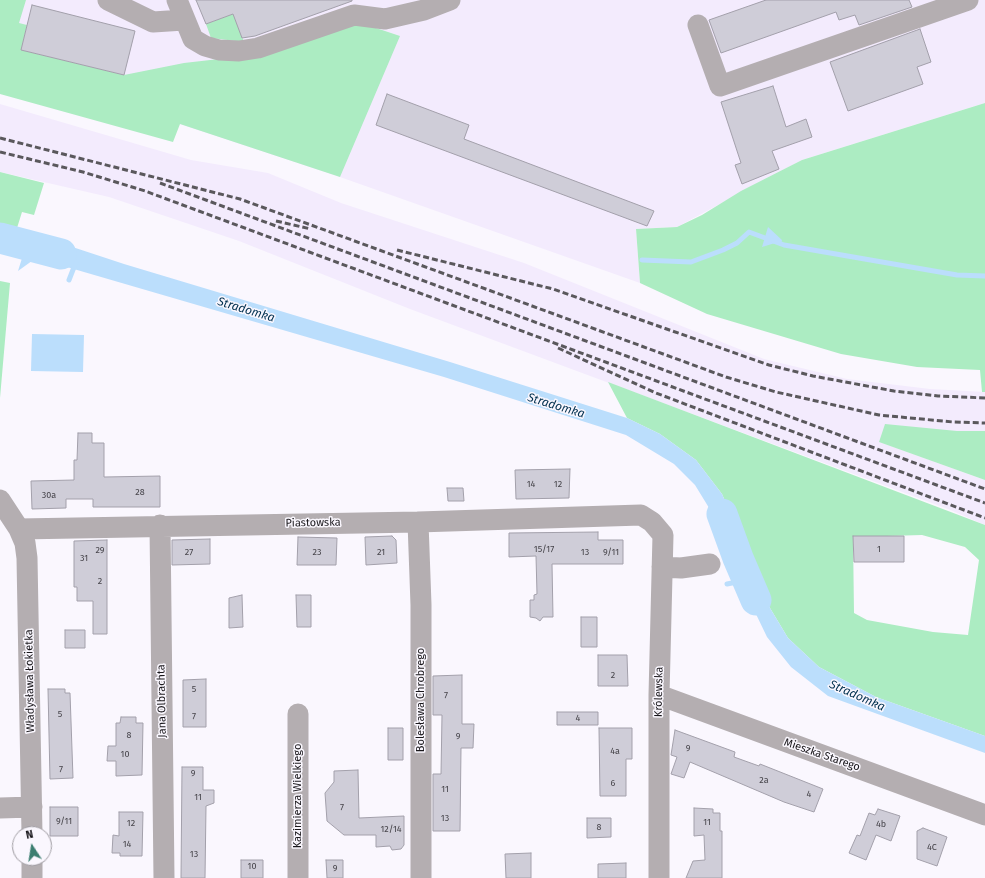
<!DOCTYPE html>
<meta charset="utf-8">
<style>
body{margin:0}
#map{position:relative;width:985px;height:878px;overflow:hidden;background:#faf7fe;font-family:"Fira Sans",sans-serif}
canvas{display:block}
.north{position:absolute;left:12px;top:826px;width:40px;height:40px;box-sizing:border-box;background:#faf7fe;border:1px solid #a09da3;border-radius:50%;rotate:348deg;font-size:11px;font-weight:700;line-height:16px;text-align:center;color:#19171b}
.north::after{content:'';display:block;margin:auto;width:14px;height:18px;background:#3b7e70;clip-path:polygon(50% 0,100% 100%,50% 72%,0 100%)}
</style>
<div id="map">
<canvas width="985" height="878"></canvas>
<div class="north">N</div>
</div>
<script>
const c = document.querySelector('canvas').getContext('2d');
c.lineJoin = 'round';
function paint(path, color) { c.fillStyle = color; c.fill(path, 'evenodd'); }
const toPath = rows => new Path2D(rows.map(r => 'M' + r).join(''));
function trace(path, color, width, dash) { c.strokeStyle = color; c.lineWidth = width; c.lineCap = dash ? 'butt' : 'round'; c.setLineDash(dash || []); c.stroke(path); }
function drawText(font, color, halo, rows, align = 'center') {
  c.font = font + ' "Fira Sans",sans-serif'; c.lineWidth = 3; c.setLineDash([]); c.textBaseline = 'middle'; c.strokeStyle = halo; c.fillStyle = color; for (const [text, x, y, turn = 0] of rows) {
    c.save(); c.translate(x, y); c.rotate((+turn || 0) * Math.PI / 180); c.textAlign = isNaN(turn) ? turn : align; if (halo) c.strokeText(text, 0, 0); c.fillText(text, 0, 0); c.restore();
  }
}
const built = toPath([
 [0,0,985,0,985,103,802,160,677,227,636,229,640,283,340,177,80,91,0,56],
 [0,104,191,160,268,173,341,203,524,263,764,359,847,379,930,389,985,392,985,431,951,431,880,442,985,480,985,525,948,509,410,309,239,241,109,197,0,172]
]);
const green = toPath([
 [0,0,26,0,19,23,27,25,21,50,124,75,184,63,219,59,355,21,400,36,340,177,180,124,173,142,0,94],
 [233,14,244,42,211,38,206,24],
 [985,103,985,392,982,392,980,370,917,367,841,354,707,314,640,283,636,229,677,227,702,215,741,191,802,160],
 [0,172,44,183,34,215,22,212,17,228,0,224],
 [0,281,10,283,0,398],
 [608,382,985,525,985,736,876,697,819,667,788,638,761,593,745,560,735,524,722,494,696,460,660,434,627,418],
 [922,535,965,547,979,560,968,635,933,632,867,620,854,613,853,537],
 [885,424,957,431,985,431,985,480,879,442]
]);
const water = toPath([
 [0,224,18,229,12,251,0,248],
 [768,227,782,240,781,245,775,243,762,247],
 [24,231,124,264,450,362,627,418,660,434,696,460,722,494,735,524,742,553,730,555,714,516,695,485,674,464,626,435,444,377,36,258,18,271,23,255,18,253],
 [32,334,84,335,83,372,31,371],
 [745,560,761,593,788,638,819,667,876,697,985,736,985,753,828,696,791,667,767,637,742,585,733,562]
]);
const stream = toPath([
 [642,260,691,262,723,250,737,243,749,232,784,245,957,275,985,276],
 [69,280,76,262],
 [727,584,747,580]
]);
const river = toPath([
 [0,238,61,254],
 [722,514,738,558,756,600]
]);
const building = toPath([
 [196,0,352,0,352,1,255,36,242,38,233,14,206,24,196,0],
 [766,0,909,0,912,7,859,25,855,15,839,20,836,12,721,53,709,20,766,0],
 [32,5,135,31,124,75,21,50,32,5],
 [920,29,931,62,917,67,923,84,848,111,830,62,920,29],
 [773,86,786,127,806,119,812,137,772,151,779,169,742,184,735,165,741,163,721,102,773,86],
 [387,94,469,125,464,139,654,211,647,226,376,125,387,94],
 [78,433,92,433,92,443,104,443,104,477,160,476,160,507,93,507,93,499,66,499,66,508,32,509,31,481,74,480,74,460,77,460,78,433],
 [570,469,569,498,516,499,515,470,570,469],
 [447,488,463,488,464,501,448,501,447,488],
 [598,532,598,540,623,540,623,564,552,564,553,617,543,617,540,621,536,618,530,617,530,600,534,600,534,595,537,594,536,556,509,557,509,533,598,532],
 [392,536,396,540,397,563,366,565,365,537,392,536],
 [853,536,904,536,904,562,854,562,853,536],
 [298,537,337,538,336,565,297,565,298,537],
 [210,539,210,564,172,565,172,540,210,539],
 [107,540,107,634,93,634,93,601,77,601,77,587,74,587,74,541,107,540],
 [242,595,243,627,229,628,229,598,242,595],
 [296,595,311,595,311,627,297,627,296,595],
 [581,617,597,617,597,647,581,647,581,617],
 [65,630,85,630,85,648,65,648,65,630],
 [598,655,627,655,628,686,598,686,598,655],
 [462,675,462,724,474,724,473,748,461,748,460,831,433,831,433,774,441,774,442,715,433,715,433,676,462,675],
 [206,679,206,727,183,727,183,680,206,679],
 [48,689,65,689,65,693,70,693,73,778,50,779,48,689],
 [557,712,598,712,598,725,557,725,557,712],
 [121,717,136,717,136,723,143,723,142,775,116,776,116,761,107,761,108,746,116,746,116,723,120,723,121,717],
 [388,728,403,728,403,760,388,760,388,728],
 [599,728,632,728,632,759,626,759,626,796,600,796,599,728],
 [675,730,735,752,734,757,759,766,760,764,823,789,814,812,784,802,690,762,684,778,671,774,677,757,671,755,675,730],
 [182,767,203,767,203,790,214,790,214,803,206,806,205,878,181,878,182,767],
 [358,770,359,818,404,816,404,845,401,849,392,850,390,846,376,847,376,835,344,835,327,821,325,793,334,782,334,771,358,770],
 [50,807,78,807,78,836,50,836,50,807],
 [694,808,713,809,713,813,720,813,720,831,722,831,722,878,686,878,693,861,705,860,704,835,694,836,694,808],
 [878,809,900,816,891,841,876,835,866,860,849,853,857,835,860,836,869,813,875,815,878,809],
 [119,812,143,812,142,856,120,856,120,853,112,853,113,835,119,836,119,812],
 [587,818,611,818,611,837,587,838,587,818],
 [923,828,947,837,937,866,917,859,917,831,923,828],
 [531,853,531,878,506,878,505,854,531,853],
 [241,860,263,860,263,878,241,878,241,860],
 [326,860,343,860,343,878,327,878,326,860],
 [626,863,626,878,598,878,598,864,626,863]
]);
const minor = toPath([
 [108,0,153,22,184,20],
 [177,0,193,39,205,46,219,50,239,51,258,48,354,15,385,19,424,10,450,0],
 [698,25,720,86,968,0],
 [0,500,19,529,25,543,27,558,32,834],
 [418,522,421,605,421,878],
 [160,525,164,878],
 [19,529,418,522,641,515,652,522,663,535,659,695,659,878],
 [662,567,681,568,710,564],
 [659,695,985,815],
 [0,808,32,807],
 [32,858,32,878],
 [298,878,298,714]
]);
const rail = toPath([
 [0,138,240,199,726,377,776,392,879,415,953,422,985,423],
 [0,152,83,172,145,191,985,503],
 [160,183,985,489],
 [276,221,311,229],
 [397,250,553,289,769,365,813,376,894,391,938,396,985,398],
 [558,348,656,393,985,518]
]);
const numberNames = [
 ["14",531,484],
 ["12",558,484],
 ["28",140,492],
 ["30a",49,495],
 ["15/17",544,549],
 ["1",879,549],
 ["29",100,550],
 ["27",189,552],
 ["23",317,552],
 ["21",381,552],
 ["13",585,552],
 ["9/11",611,552],
 ["31",84,558],
 ["2",100,581],
 ["2",613,675],
 ["5",194,689],
 ["7",446,695],
 ["5",60,714],
 ["7",194,716],
 ["4",578,718],
 ["8",129,735],
 ["9",458,736],
 ["9",688,748],
 ["4a",615,751],
 ["10",125,754],
 ["7",61,769],
 ["9",193,773],
 ["2a",764,780],
 ["6",613,783],
 ["11",445,789],
 ["4",809,794],
 ["11",198,797],
 ["7",342,807],
 ["13",445,818],
 ["9/11",64,821],
 ["11",707,822],
 ["12",131,823],
 ["4b",881,824],
 ["8",599,827],
 ["12/14",391,829],
 ["14",127,844],
 ["4C",932,847],
 ["13",194,854],
 ["10",252,866],
 ["9",335,868]
];
const streetNames = [
 ["Piastowska",313,523,-1],
 ["Władysława Łokietka",30,681,-91],
 ["Królewska",659,692,-89],
 ["Bolesława Chrobrego",421,700,-90],
 ["Jana Olbrachta",162,701,-91],
 ["Mieszka Starego",822,755,19],
 ["Kazimierza Wielkiego",298,796,-90]
];
const waterNames = [
 ["Stradomka",246,310,17],
 ["Stradomka",556,406,17],
 ["Stradomka",857,696,24]
];
paint(built, '#f3ebfd');
paint(green, '#acecc2');
paint(water, '#bbdefc');
trace(stream, '#bbdefc', 5);
trace(river, '#bbdefc', 31);
paint(building, '#cfcdd8');
trace(building, '#a3a0ab', 1);
trace(minor, '#b4aeb1', 21);
trace(rail, '#5a585c', 3, [6, 3]);
drawText('9px', '#46444a', null, numberNames);
drawText('11px', '#19171b', '#faf7fe', streetNames);
drawText('italic 12px', '#00304f', '#faf7fe', waterNames);
</script>
